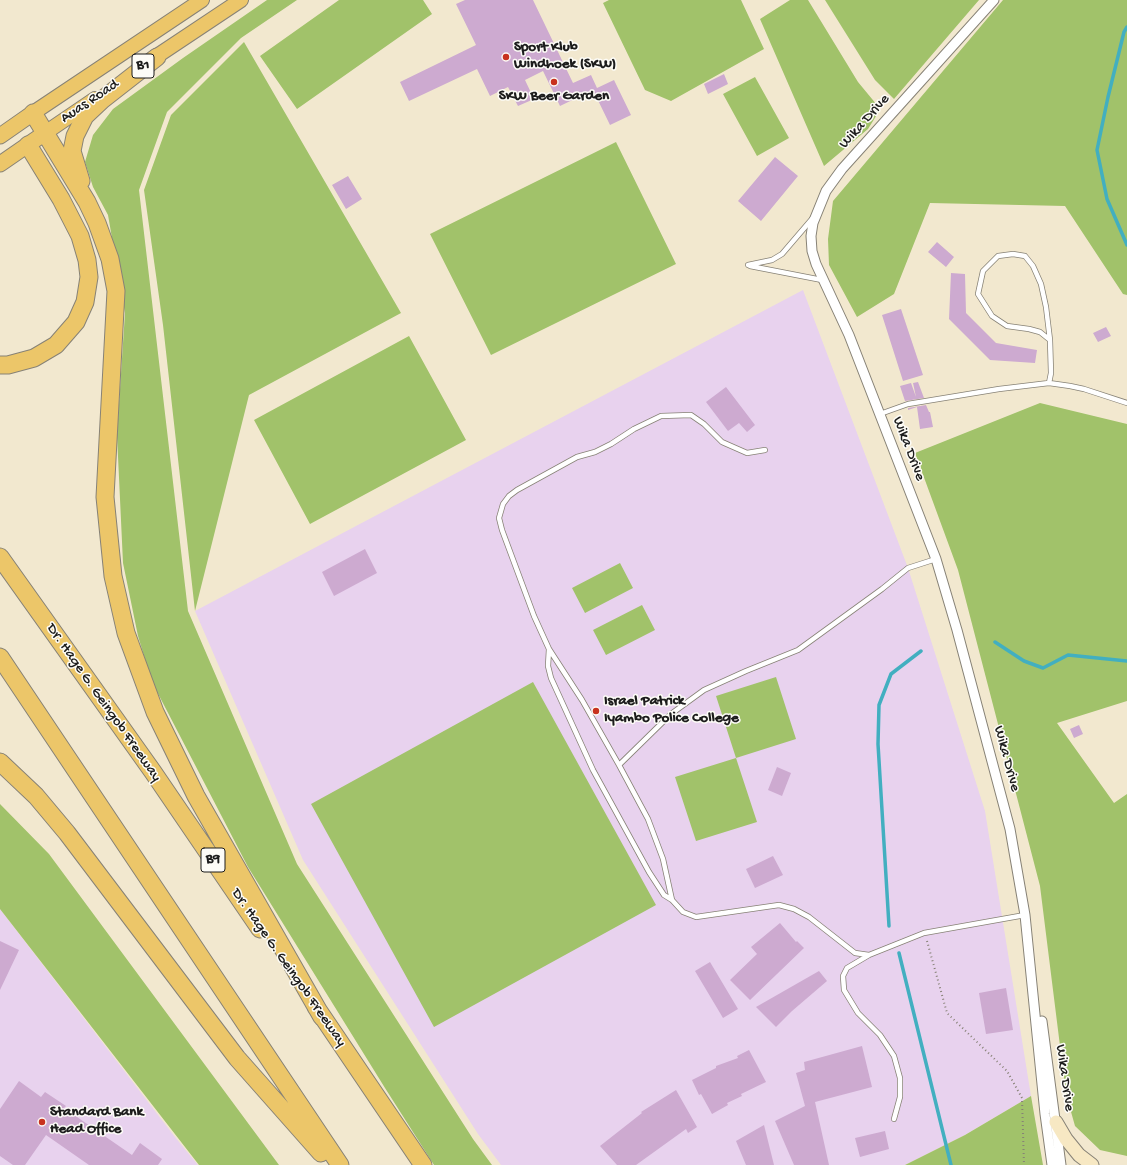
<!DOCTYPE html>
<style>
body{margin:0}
canvas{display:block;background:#f2e8cf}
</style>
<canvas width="1127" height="1165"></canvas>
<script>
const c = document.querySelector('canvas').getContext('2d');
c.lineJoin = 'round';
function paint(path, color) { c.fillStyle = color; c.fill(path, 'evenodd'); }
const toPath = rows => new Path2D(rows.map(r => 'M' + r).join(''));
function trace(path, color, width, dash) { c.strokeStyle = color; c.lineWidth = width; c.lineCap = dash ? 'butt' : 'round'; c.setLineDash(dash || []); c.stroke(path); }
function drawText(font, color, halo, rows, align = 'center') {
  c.font = font + ' "Gochi Hand",sans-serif'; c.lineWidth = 3; c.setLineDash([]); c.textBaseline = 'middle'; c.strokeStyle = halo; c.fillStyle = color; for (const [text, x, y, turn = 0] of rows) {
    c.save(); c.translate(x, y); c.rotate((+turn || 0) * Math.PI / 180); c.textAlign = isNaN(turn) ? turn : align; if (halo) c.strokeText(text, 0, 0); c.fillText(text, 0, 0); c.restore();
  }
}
const built = toPath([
 [803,290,908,568,985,811,1031,1096,965,1135,905,1165,501,1165,478,1134,303,860,195,611],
 [0,909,175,1137,198,1165,0,1165]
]);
const green = toPath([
 [267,0,297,0,241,38,167,112,139,190,188,611,297,864,473,1139,492,1165,434,1165,385,1088,248,867,152,682,138,636,123,563,117,435,125,313,108,215,93,187,85,162,93,135,113,109,183,58],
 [339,0,423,0,432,14,297,109,260,56],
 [609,0,741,0,764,49,671,101,645,90,603,3],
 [790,0,808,0,858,82,877,105,878,113,868,129,824,166,760,19],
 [825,0,979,0,894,99,875,80],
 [1003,0,1127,0,1127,295,1123,294,1065,206,930,203,894,294,857,317,829,265,828,239,833,201],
 [244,42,401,313,249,395,195,611,163,325,144,190,171,115],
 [755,77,789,138,757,156,723,94],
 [616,142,676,264,491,355,430,234],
 [409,336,466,440,310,524,254,420],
 [1040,403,1127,424,1127,701,1057,723,1114,803,1127,794,1127,1156,1100,1150,1075,1126,1066,1094,1040,886,958,570,915,453],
 [620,563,633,588,585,613,572,588],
 [642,605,655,630,606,655,593,630],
 [776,677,796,739,736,758,757,822,696,841,675,777,736,758,716,696],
 [533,682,656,905,434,1027,311,804],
 [0,804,49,854,279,1165,199,1165,56,981,0,909],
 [1031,1096,1043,1165,905,1165,965,1135]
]);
const stream = toPath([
 [1127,27,1124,32,1108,97,1097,150,1107,199,1127,245],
 [995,642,1024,661,1043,668,1068,655,1127,661],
 [889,926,878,744,879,705,891,674,921,651],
 [899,953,951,1165]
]);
const building = toPath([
 [465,0,533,0,573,83,591,75,597,88,614,80,631,115,610,125,593,90,560,106,543,71,525,80,534,99,518,106,508,87,490,96,477,69,409,101,400,82,476,45,456,4],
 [724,74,728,84,708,94,704,84],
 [775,157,798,176,761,221,738,201],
 [348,176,362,199,346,209,332,185],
 [937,242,954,257,946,267,928,252],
 [951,273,965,274,966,313,996,343,1037,350,1035,363,990,360,949,319],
 [901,309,923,375,903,381,882,315],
 [1106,327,1111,336,1098,342,1093,333],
 [918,382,924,398,905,401,900,386,911,383,916,397,913,383],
 [726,387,755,425,747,432,739,423,728,431,706,402],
 [926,405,929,412,930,412,933,427,920,429,917,407,908,410,908,408],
 [365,549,377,573,334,596,322,572],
 [1079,725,1083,734,1074,738,1070,729],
 [777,767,791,773,782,796,768,790],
 [773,856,783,875,755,888,746,869],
 [780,923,796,942,797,941,804,948,750,1000,730,980,757,954,751,947],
 [0,941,19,950,0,990],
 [710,962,738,1009,723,1018,695,971],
 [819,971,827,981,792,1011,776,1027,756,1007],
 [1006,988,1013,1030,986,1034,979,993],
 [862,1046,872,1087,815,1102,829,1165,794,1165,775,1121,805,1106,796,1073,805,1070,804,1062],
 [749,1050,766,1082,741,1094,742,1096,727,1103,728,1105,712,1114,701,1094,699,1095,692,1080,716,1068,716,1066,738,1058,737,1056],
 [19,1081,41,1097,45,1092,66,1106,64,1108,132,1155,140,1143,162,1159,158,1165,89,1165,46,1135,25,1165,13,1165,0,1156,0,1109],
 [676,1090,697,1127,688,1133,686,1129,636,1165,617,1165,600,1146,642,1113,641,1112],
 [764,1125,774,1165,746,1165,736,1141],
 [885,1131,889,1149,860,1157,855,1138]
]);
const path = toPath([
 [927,941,947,1013,1007,1071,1022,1098,1024,1165]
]);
const service = toPath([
 [748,265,772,260,782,254,812,219],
 [750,266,822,280],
 [1049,383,1051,373,1050,340,1040,332,1029,329,1007,326,992,316,978,294,983,271,998,256,1013,254,1025,256,1033,266,1041,284,1046,307,1050,340],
 [880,414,908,404,999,389,1049,383,1070,386,1084,389,1127,403],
 [549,649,548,666,551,678,593,770,649,872,664,895,672,900,683,912,696,917,779,905,794,909,809,917,855,953,869,955],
 [619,765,671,714,704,690,746,671,798,650,882,589,908,568,936,559],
 [672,900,663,859,648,819,619,765,582,700,549,649,534,616,502,530,499,518,503,504,509,496,517,490,577,457,595,452,611,444,634,429,661,416,691,415,704,424,722,442,747,453,765,450],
 [894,1119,900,1097,900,1078,894,1056,880,1035,858,1013,844,990,843,976,847,968,869,955,924,933,1025,915]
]);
const minor = toPath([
 [994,0,842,169,826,191,813,223,811,236,812,251,816,264,849,335,936,559,957,630,1010,829,1025,915,1045,1114,1052,1165],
 [1042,1021,1061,1165]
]);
const secondary = toPath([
 [1056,1122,1066,1139,1079,1155,1092,1165]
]);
const primary = toPath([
 [148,62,241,0],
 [33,113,202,0],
 [45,133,95,99]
]);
const trunk = toPath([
 [0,136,33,113],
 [0,164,45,133]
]);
const motorway = toPath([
 [33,113,87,202,97,223,110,259,116,291,105,497,113,576,126,633,155,712,196,796,322,1017],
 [81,181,72,151,75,136,85,116,102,100,157,57],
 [0,365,8,365,34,358,56,345,76,322,85,302,89,277,87,260,80,236,61,199,28,145],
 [0,557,153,772,260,929],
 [0,657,340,1165],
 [0,762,36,796,67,833,237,1058,321,1153],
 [316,1007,423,1165]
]);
const markers = [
 [506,57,4,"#c8321e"],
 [554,82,4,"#c8321e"],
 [596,711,4,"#c8321e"],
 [42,1122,4,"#c8321e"]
];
const shields = [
 [143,66,22],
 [213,860,24]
];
const shieldNames = [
 ["B1",143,66],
 ["B9",213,860]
];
const poiNames = [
 ["Sport Klub",514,48],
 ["Windhoek (SKW)",514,65],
 ["SKW Beer Garden",554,97,"center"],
 ["Israel Patrick",604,702],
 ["Iyambo Police College",604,719],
 ["Standard Bank",50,1113],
 ["Head Office",50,1130]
];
const streetNames = [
 ["Auas Road",90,102,-34],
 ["Wika Drive",865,122,-48],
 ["Wika Drive",908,449,69],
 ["Dr. Hage G. Geingob Freeway",103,703,55],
 ["Wika Drive",1006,759,75],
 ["Dr. Hage G. Geingob Freeway",288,968,55],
 ["Wika Drive",1064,1078,82]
];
paint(built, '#e8d2ee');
paint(green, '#a1c26a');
trace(stream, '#42afc0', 3.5);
paint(building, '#cdaad0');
trace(service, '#878276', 6);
trace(minor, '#878276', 11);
trace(secondary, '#878276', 15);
trace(primary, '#878276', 16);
trace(trunk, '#878276', 17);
trace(motorway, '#878276', 19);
trace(path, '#878276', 2, [1, 3]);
trace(service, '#fff', 4.5);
trace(minor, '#fff', 9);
trace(secondary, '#f7e8c3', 13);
trace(primary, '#ecc669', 14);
trace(trunk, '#ecc669', 15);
trace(motorway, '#ecc669', 17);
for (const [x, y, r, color] of markers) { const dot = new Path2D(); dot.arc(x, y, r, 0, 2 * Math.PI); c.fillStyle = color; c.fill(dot); trace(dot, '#fdfcf7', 1.5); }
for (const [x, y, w] of shields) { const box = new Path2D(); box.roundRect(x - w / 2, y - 12, w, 24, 3); c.fillStyle = '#fdfcf7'; c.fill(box); trace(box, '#1c1c1c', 1); }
drawText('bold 14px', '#1c1c1c', null, shieldNames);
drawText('bold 15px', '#1c1c1c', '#fdfcf7', poiNames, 'left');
drawText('15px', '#1c1c1c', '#fdfcf7', streetNames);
</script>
